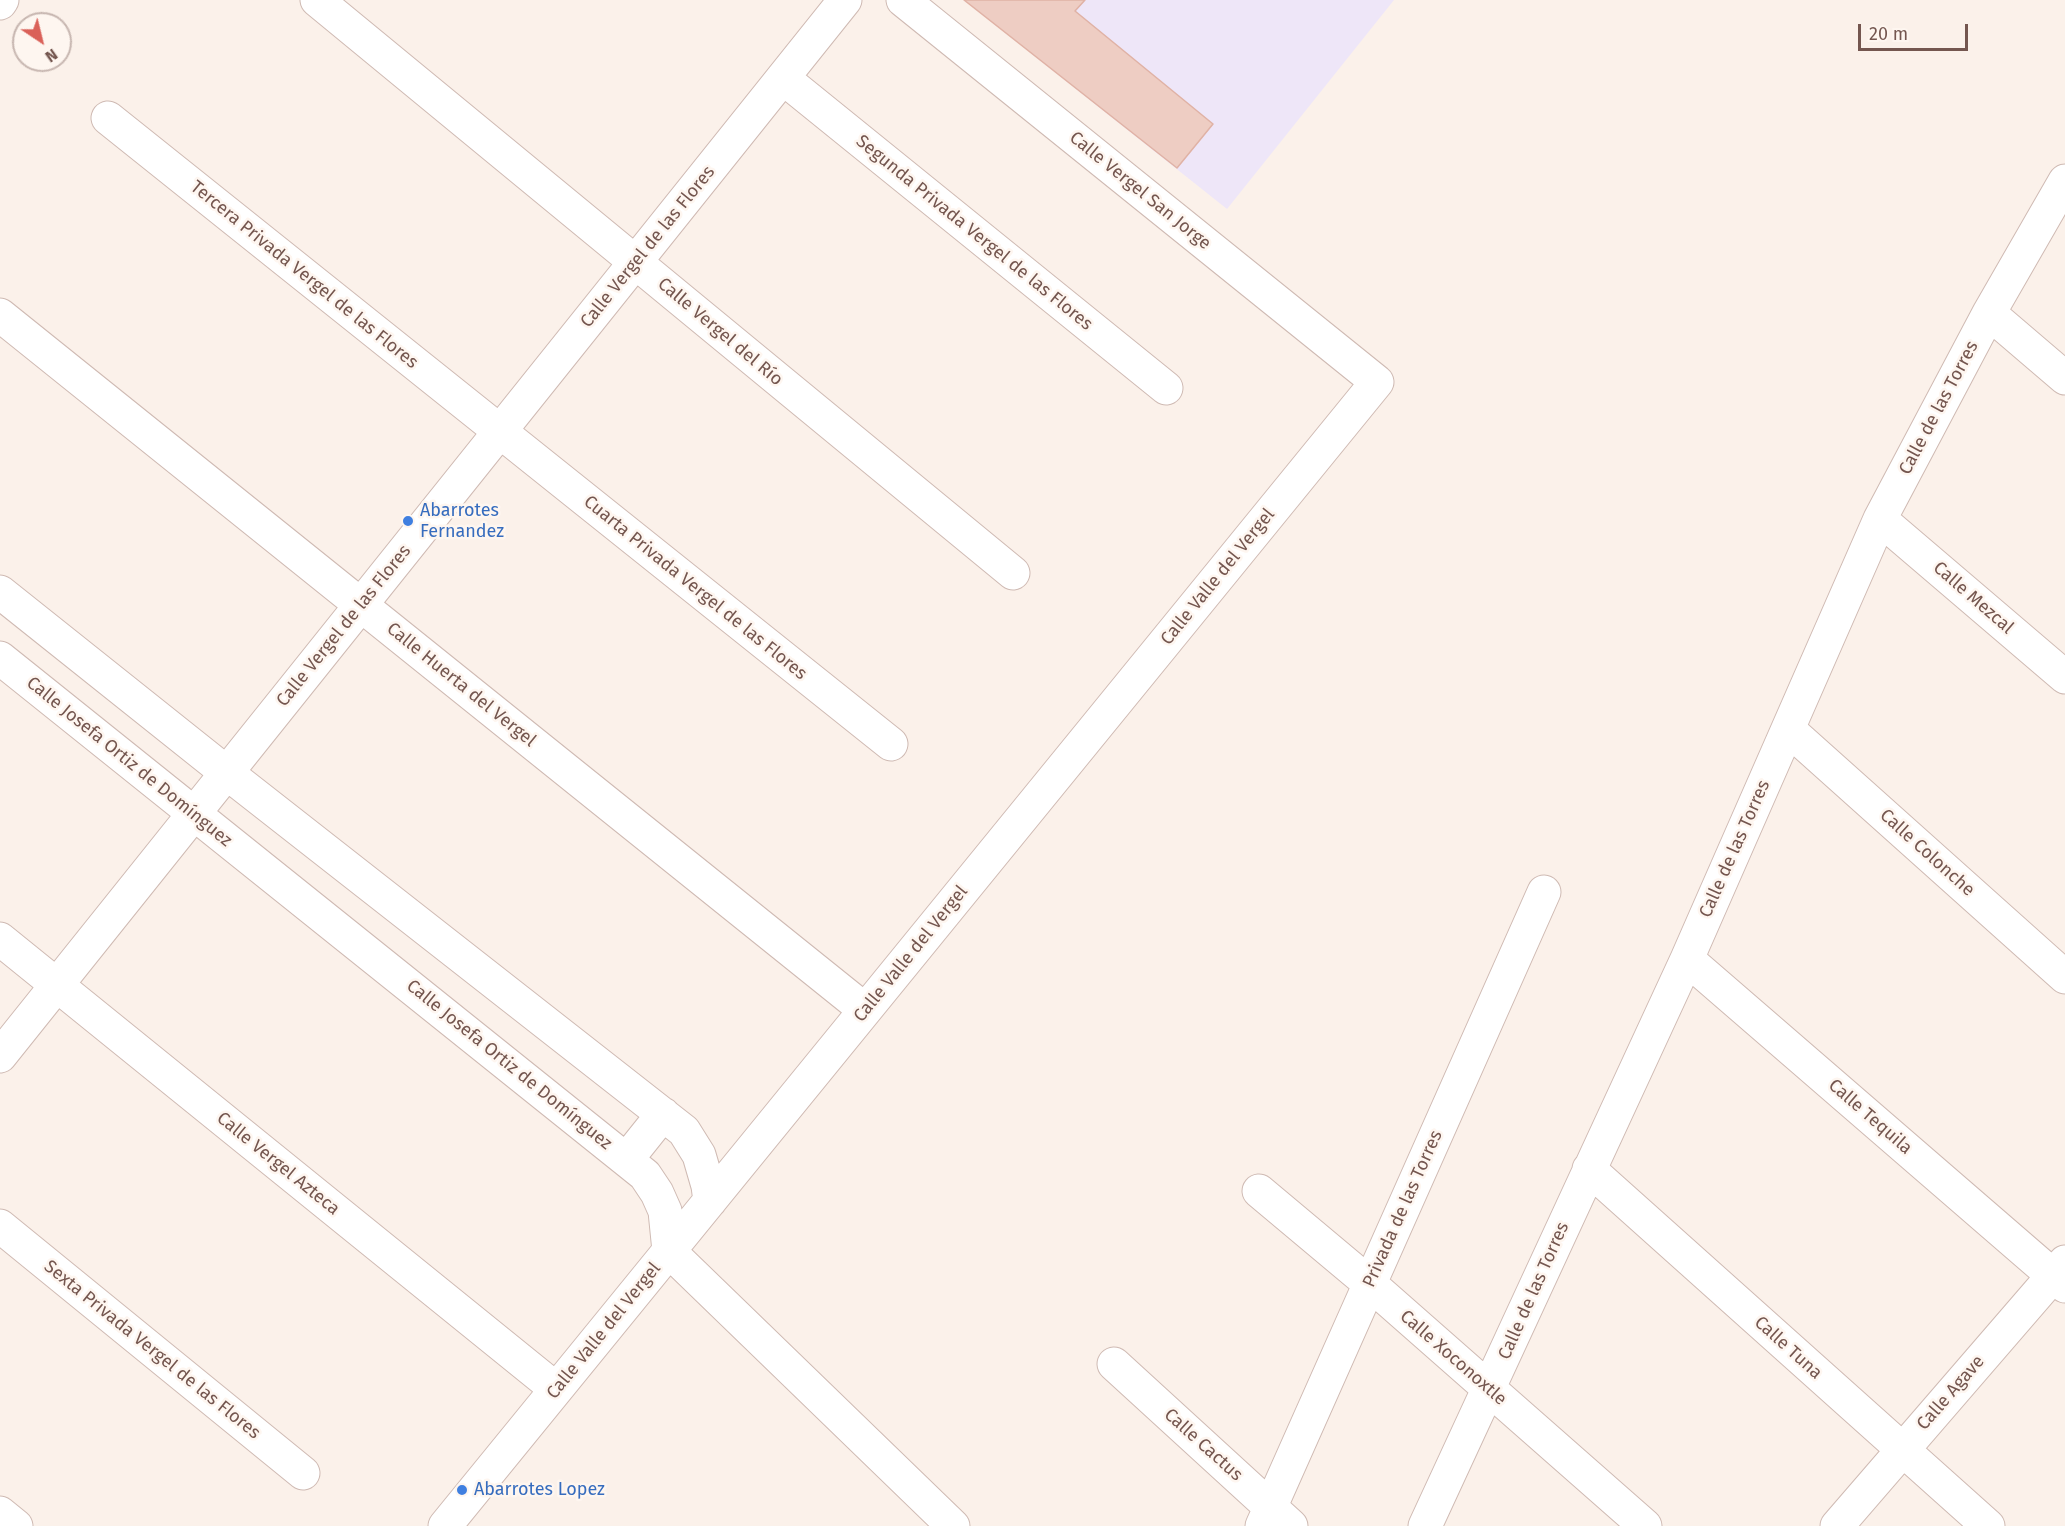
<!DOCTYPE html>
<meta charset="utf-8">
<style>
body{margin:0}
#map{position:relative;width:2065px;height:1526px;overflow:hidden;background:#fbf1ea;font-family:"Fira Sans",sans-serif}
canvas{display:block}
.north{position:absolute;left:12px;top:12px;width:60px;height:60px;box-sizing:border-box;background:#fef6f0;border:2px solid #c7b6b0;border-radius:50%;rotate:145deg;font-size:16px;font-weight:700;line-height:24px;text-align:center;color:#74564f}
.north::after{content:'';display:block;margin:auto;width:21px;height:27px;background:#da6159;clip-path:polygon(50% 0,100% 100%,50% 72%,0 100%)}
.scale{position:absolute;left:1858px;top:24px;width:110px;height:27px;box-sizing:border-box;border:3px solid #74564f;border-top:0;padding-left:8px;font-size:18px;line-height:21px;white-space:nowrap;color:#74564f;-webkit-text-stroke:4px #fef6f0;paint-order:stroke}
</style>
<div id="map">
<canvas width="2065" height="1526"></canvas>
<div class="north">N</div>
<div class="scale">20 m</div>
</div>
<script>
const c = document.querySelector('canvas').getContext('2d');
c.lineJoin = 'round';
function paint(path, color) { c.fillStyle = color; c.fill(path, 'evenodd'); }
const toPath = rows => new Path2D(rows.map(r => 'M' + r).join(''));
function trace(path, color, width, dash) { c.strokeStyle = color; c.lineWidth = width; c.lineCap = dash ? 'butt' : 'round'; c.setLineDash(dash || []); c.stroke(path); }
function drawText(font, color, halo, rows, align = 'center') {
  c.font = font + ' "Fira Sans",sans-serif'; c.lineWidth = 5; c.setLineDash([]); c.textBaseline = 'middle'; c.strokeStyle = halo; c.fillStyle = color; for (const [text, x, y, turn = 0] of rows) {
    c.save(); c.translate(x, y); c.rotate((+turn || 0) * Math.PI / 180); c.textAlign = isNaN(turn) ? turn : align; if (halo) c.strokeText(text, 0, 0); c.fillText(text, 0, 0); c.restore();
  }
}
const education = toPath([
 [964,0,1394,0,1227,209]
]);
const building = toPath([
 [964,0,1085,0,1075,11,1213,124,1177,168,964,0]
]);
const minor = toPath([
 [317,0,1013,573],
 [0,3,2,0],
 [783,78,1166,388],
 [108,118,891,744],
 [1989,313,2065,378],
 [0,315,865,1010],
 [1880,519,2065,677],
 [0,592,227,773,684,1131,699,1155,708,1186,710,1201],
 [0,658,645,1175,657,1193,665,1211,669,1251,953,1526],
 [1788,729,2065,977],
 [0,939,556,1389],
 [1687,959,2065,1286],
 [0,1056,845,0],
 [627,1159,663,1114],
 [1589,1169,1988,1526],
 [1259,1191,1370,1284,1645,1526],
 [0,1226,303,1473],
 [1114,1364,1291,1526],
 [0,1513,16,1526],
 [445,1526,1377,382,903,0],
 [1262,1526,1544,892],
 [1425,1526,1687,959,1880,519,1989,313,2065,181],
 [1837,1526,2065,1262]
]);
const markers = [
 [408,521,6,"#3f7fe0"],
 [462,1490,6,"#3f7fe0"]
];
const streetNames = [
 ["Calle Vergel San Jorge",1140,191,39],
 ["Segunda Privada Vergel de las Flores",974,233,39],
 ["Calle Vergel de las Flores",648,247,-51],
 ["Tercera Privada Vergel de las Flores",304,275,39],
 ["Calle Vergel del Río",720,332,40],
 ["Calle de las Torres",1939,408,-62],
 ["Calle Valle del Vergel",1218,577,-51],
 ["Cuarta Privada Vergel de las Flores",695,588,39],
 ["Calle Mezcal",1973,598,41],
 ["Calle Vergel de las Flores",344,626,-51],
 ["Calle Huerta del Vergel",461,685,39],
 ["Calle Josefa Ortiz de Domínguez",129,762,39],
 ["Calle de las Torres",1735,849,-66],
 ["Calle Colonche",1927,853,42],
 ["Calle Valle del Vergel",911,954,-51],
 ["Calle Josefa Ortiz de Domínguez",509,1065,39],
 ["Calle Tequila",1870,1117,41],
 ["Calle Vergel Azteca",278,1164,39],
 ["Privada de las Torres",1403,1209,-66],
 ["Calle de las Torres",1534,1291,-66],
 ["Calle Valle del Vergel",604,1331,-51],
 ["Calle Tuna",1788,1348,42],
 ["Sexta Privada Vergel de las Flores",152,1350,39],
 ["Calle Xoconoxtle",1453,1358,41],
 ["Calle Agave",1951,1393,-49],
 ["Calle Cactus",1203,1445,42]
];
const shopNames = [
 ["Abarrotes",420,511],
 ["Fernandez",420,532],
 ["Abarrotes Lopez",474,1490]
];
paint(education, '#eee6f8');
paint(building, '#eecdc3');
trace(building, '#e0b2a5', 1.5);
trace(minor, '#cfbab3', 35);
trace(minor, '#fff', 33);
for (const [x, y, r, color] of markers) { const dot = new Path2D(); dot.arc(x, y, r, 0, 2 * Math.PI); c.fillStyle = color; c.fill(dot); trace(dot, '#fef6f0', 2); }
drawText('18px', '#74564f', '#fef6f0', streetNames);
drawText('18px', '#366cbe', '#fef6f0', shopNames, 'left');
</script>
